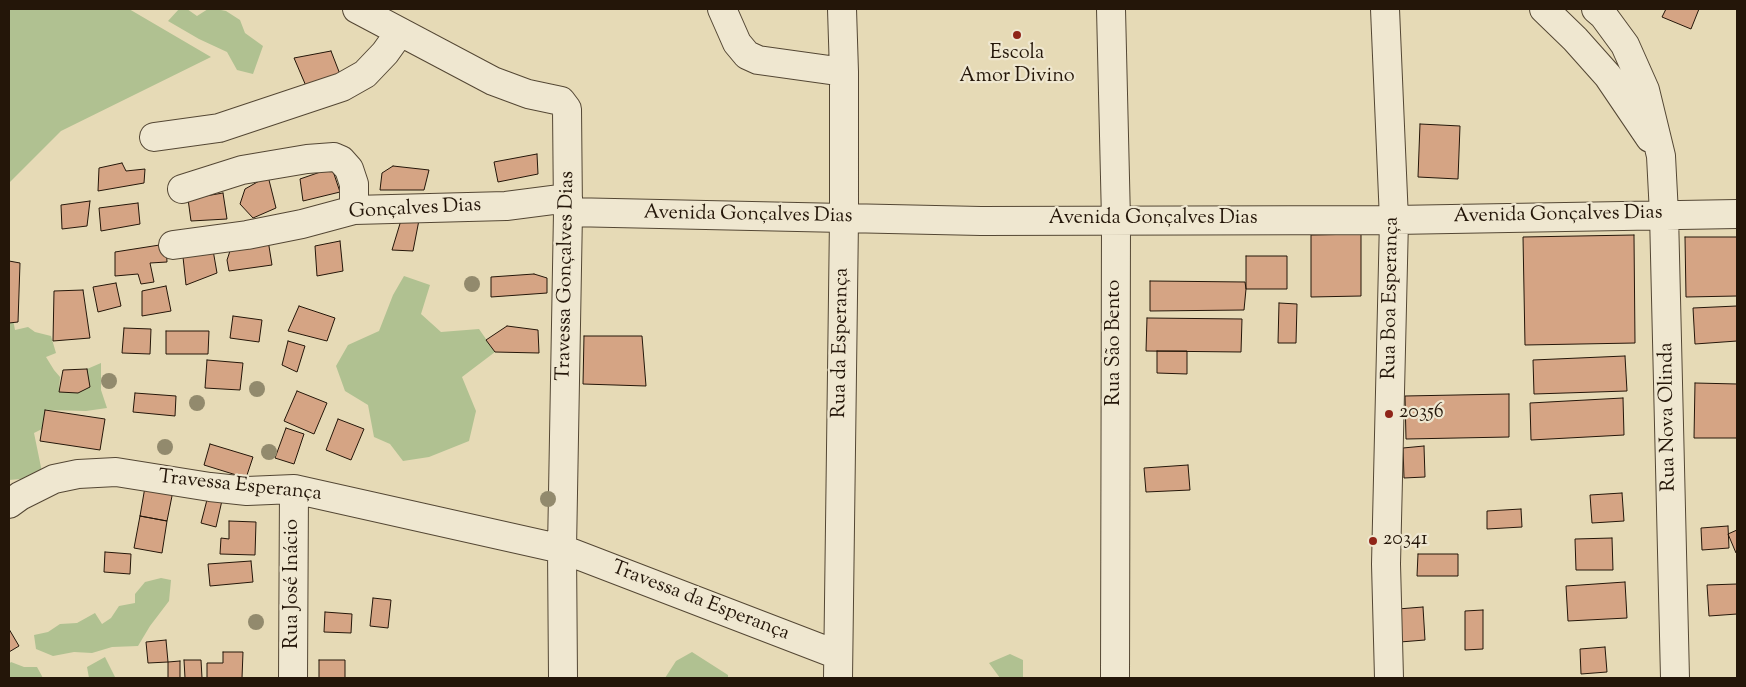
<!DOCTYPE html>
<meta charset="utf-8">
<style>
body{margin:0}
#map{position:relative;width:1746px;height:687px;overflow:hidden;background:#e6dab6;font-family:"Sorts Mill Goudy",serif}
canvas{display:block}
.frame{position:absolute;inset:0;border:10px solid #241609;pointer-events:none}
</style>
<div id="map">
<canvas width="1746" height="687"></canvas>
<div class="frame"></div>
</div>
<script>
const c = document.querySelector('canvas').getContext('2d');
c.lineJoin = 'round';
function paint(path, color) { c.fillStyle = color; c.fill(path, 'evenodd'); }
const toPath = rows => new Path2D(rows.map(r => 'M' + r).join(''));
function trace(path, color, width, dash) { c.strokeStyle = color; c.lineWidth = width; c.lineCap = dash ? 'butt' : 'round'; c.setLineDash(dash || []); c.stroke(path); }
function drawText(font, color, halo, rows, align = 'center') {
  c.font = font + ' "Sorts Mill Goudy",serif'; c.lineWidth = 4.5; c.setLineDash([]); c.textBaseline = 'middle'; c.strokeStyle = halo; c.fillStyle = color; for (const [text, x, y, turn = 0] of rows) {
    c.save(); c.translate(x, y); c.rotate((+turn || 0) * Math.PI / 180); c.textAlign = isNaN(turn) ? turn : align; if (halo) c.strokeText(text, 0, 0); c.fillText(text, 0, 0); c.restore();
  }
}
const green = toPath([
 [9,9,129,9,211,57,61,131,9,183],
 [179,9,187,9,197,16,208,9,216,9,226,11,240,20,245,33,263,46,253,74,237,70,227,52,199,39,168,21],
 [404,276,430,285,421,314,441,332,479,329,495,352,462,377,476,411,469,441,429,457,403,461,390,444,374,437,368,405,345,391,336,366,348,345,379,331,393,295],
 [9,298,15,330,28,327,35,332,51,336,56,353,46,357,54,370,60,377,59,392,87,369,101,363,101,390,107,408,86,411,45,410,42,429,34,433,43,477,9,480],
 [161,578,171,580,169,601,150,626,138,646,112,647,92,653,74,652,53,656,36,649,34,635,48,632,60,624,77,623,95,613,102,624,111,618,119,606,135,603,135,594,145,582],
 [692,652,728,675,728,678,665,678,676,661],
 [1010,654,1023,660,1023,678,1000,678,989,663],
 [105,657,115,677,136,678,89,678,87,667],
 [11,662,24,667,37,667,43,678,9,678,9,664]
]);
const building = toPath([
 [1666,9,1699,9,1691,29,1662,17,1666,9],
 [331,51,343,82,309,93,294,58,331,51],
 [1420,124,1460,126,1458,179,1418,177,1420,124],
 [537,154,538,174,498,182,494,162,537,154],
 [122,163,126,171,145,169,144,183,98,191,99,168,122,163],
 [393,166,429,170,424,190,380,190,382,173,393,166],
 [332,168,340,192,303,201,300,179,332,168],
 [268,176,276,208,253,218,240,204,245,189,268,176],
 [223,193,227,219,191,221,188,199,223,193],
 [90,201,87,226,62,229,61,205,90,201],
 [138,203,140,224,101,231,99,208,138,203],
 [402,217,419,220,413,251,392,250,402,217],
 [1361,234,1361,296,1311,297,1311,235,1361,234],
 [1634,235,1635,343,1525,345,1523,237,1634,235],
 [1685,237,1737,237,1737,296,1686,297,1685,237],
 [268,240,272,265,229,271,227,260,232,245,268,240],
 [340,241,343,271,317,276,315,246,340,241],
 [166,244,167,262,150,263,154,282,141,284,138,274,115,276,115,252,166,244],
 [213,250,217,273,186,285,183,257,213,250],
 [1246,256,1287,256,1287,289,1246,289,1246,256],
 [9,261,20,263,18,322,9,323,9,261],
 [534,274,547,278,547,293,491,297,491,277,534,274],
 [1150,281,1245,282,1246,289,1244,310,1150,311,1150,281],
 [116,283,121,306,98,312,93,287,116,283],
 [166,286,171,311,142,316,142,291,166,286],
 [83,290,90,338,53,341,54,291,83,290],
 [1279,303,1297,304,1296,343,1278,343,1279,303],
 [299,306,335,318,327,341,288,331,299,306],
 [1737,306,1737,341,1695,344,1693,308,1737,306],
 [233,316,262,320,259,342,230,338,233,316],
 [1147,318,1242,319,1241,352,1146,351,1147,318],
 [507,326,538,330,539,353,495,352,486,340,507,326],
 [124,328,151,329,150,354,122,353,124,328],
 [166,331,209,331,208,354,166,354,166,331],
 [584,336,642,336,646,386,583,384,584,336],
 [288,341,305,346,297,372,282,365,288,341],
 [1157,351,1187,351,1187,374,1157,373,1157,351],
 [1625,356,1627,391,1534,394,1533,360,1625,356],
 [207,360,243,363,240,390,205,388,207,360],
 [87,369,90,387,78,393,59,392,63,370,87,369],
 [1695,383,1737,384,1737,438,1694,438,1695,383],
 [297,391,327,403,314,434,284,421,297,391],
 [135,393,176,396,175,416,133,412,135,393],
 [1509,394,1509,437,1406,439,1405,396,1509,394],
 [1623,398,1624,435,1531,440,1530,403,1623,398],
 [45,410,105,419,100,450,40,441,45,410],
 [338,419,364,429,351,460,326,450,338,419],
 [286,428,304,434,294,464,275,458,286,428],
 [210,444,253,457,246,478,204,465,210,444],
 [1424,446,1425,477,1404,478,1403,448,1424,446],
 [1188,465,1190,490,1146,492,1144,468,1188,465],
 [145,487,173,491,167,521,140,516,145,487],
 [209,492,223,496,216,527,201,523,209,492],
 [1622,493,1624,521,1592,523,1590,495,1622,493],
 [1521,509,1522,527,1487,529,1487,511,1521,509],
 [140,516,167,521,162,553,134,548,140,516],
 [229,521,256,522,255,555,220,554,221,538,229,539,229,521],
 [1728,526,1729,548,1702,550,1701,528,1728,526],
 [1737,530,1737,552,1736,553,1728,534,1737,530],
 [1612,538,1613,570,1576,570,1575,539,1612,538],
 [105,552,131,554,130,574,104,572,105,552],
 [1418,554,1458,554,1458,576,1417,576,1418,554],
 [251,561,253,582,210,586,208,564,251,561],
 [1625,582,1627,618,1568,621,1566,586,1625,582],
 [1737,584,1737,614,1709,616,1707,585,1737,584],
 [373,598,391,600,388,628,370,626,373,598],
 [1423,607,1425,640,1400,642,1398,609,1423,607],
 [1483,610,1483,649,1465,650,1465,611,1483,610],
 [325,612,352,614,351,633,324,632,325,612],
 [9,629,19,646,9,652,9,629],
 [166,640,168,662,148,663,146,642,166,640],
 [1605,647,1607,672,1581,674,1580,649,1605,647],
 [223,652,243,652,242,678,207,678,207,663,223,663,223,652],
 [184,660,201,660,202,678,185,678,184,660],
 [319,660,345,660,345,678,319,678,319,660],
 [180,661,180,678,168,678,168,662,180,661]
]);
const minor = toPath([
 [357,9,493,81,528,94,561,101,567,109,568,212,562,549,563,678],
 [722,9,737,43,747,55,758,60,844,72],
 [1111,9,1116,220,1115,678],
 [1385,9,1394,220,1386,564,1389,678],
 [1544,9,1575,39,1608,76,1650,138],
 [1596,9,1603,15,1625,45,1645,90,1661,156,1664,214,1675,678],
 [154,137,219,128,342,87,365,74,385,53,400,32],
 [182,189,242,170,307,159,334,157,341,160,349,169,354,184,354,210],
 [568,212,981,221,1394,220,1737,214],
 [173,245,247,235,302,224,354,210,506,206,568,198],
 [9,504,20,496,54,479,78,474,116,472,210,487,247,491,294,489,562,549,838,655],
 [293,678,294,489],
 [838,678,844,219,844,72,842,9]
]);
const trees = [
 [472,284],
 [109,381],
 [257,389],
 [197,403],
 [165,447],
 [269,452],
 [548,499],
 [256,622]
];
const markers = [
 [1017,35,5,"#8f2418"],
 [1389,414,5,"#8f2418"],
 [1373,541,5,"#8f2418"]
];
const poiNames = [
 ["Escola",1017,55,"center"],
 ["Amor Divino",1017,78,"center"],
 ["20356",1399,414],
 ["20341",1383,541]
];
const streetNames = [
 ["Gonçalves Dias",415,210,-3],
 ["Avenida Gonçalves Dias",748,216,1],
 ["Avenida Gonçalves Dias",1558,216,-1],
 ["Avenida Gonçalves Dias",1153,220],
 ["Travessa Gonçalves Dias",567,276,-89],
 ["Rua Boa Esperança",1392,298,-89],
 ["Rua da Esperança",842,343,-89],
 ["Rua São Bento",1116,343,-90],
 ["Rua Nova Olinda",1669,417,-91],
 ["Travessa Esperança",240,487,6],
 ["Rua José Inácio",294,584,-90],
 ["Travessa da Esperança",700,602,21]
];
paint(green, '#b0c191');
paint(building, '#d5a484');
trace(building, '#241609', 1);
trace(minor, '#544734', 30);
trace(minor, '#efe7d0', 28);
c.fillStyle = '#928a6d';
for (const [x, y] of trees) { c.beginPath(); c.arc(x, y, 8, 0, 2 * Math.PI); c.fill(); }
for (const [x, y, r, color] of markers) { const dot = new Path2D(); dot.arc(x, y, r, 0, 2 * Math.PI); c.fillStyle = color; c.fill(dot); trace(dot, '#efe7d0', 2); }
drawText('20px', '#241609', '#efe7d0', poiNames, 'left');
drawText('20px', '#241609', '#efe7d0', streetNames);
</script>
